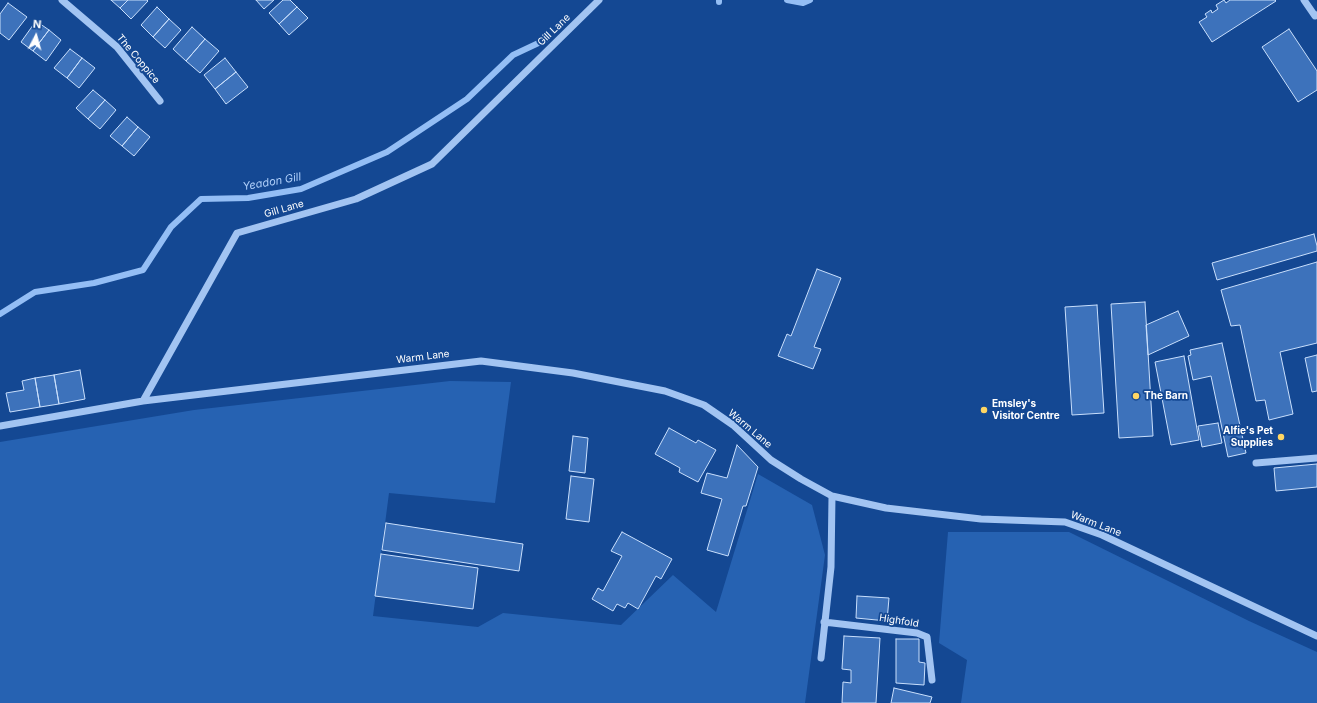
<!DOCTYPE html>
<style>
body{margin:0}
#map{position:relative;width:1317px;height:703px;overflow:hidden;background:#144893;font-family:Inter,sans-serif}
canvas{display:block}
.north{position:absolute;left:16px;top:16px;width:40px;height:40px;-webkit-text-stroke:3px #144893;paint-order:stroke;rotate:6deg;font-size:11px;font-weight:700;line-height:16px;text-align:center;color:#fff}
.north::after{content:'';display:block;margin:auto;width:14px;height:18px;background:#fff;clip-path:polygon(50% 0,100% 100%,50% 72%,0 100%)}
</style>
<div id="map">
<canvas width="1317" height="703"></canvas>
<div class="north">N</div>
</div>
<script>
const c = document.querySelector('canvas').getContext('2d');
c.lineJoin = 'round';
function paint(path, color) { c.fillStyle = color; c.fill(path, 'evenodd'); }
const toPath = rows => new Path2D(rows.map(r => 'M' + r).join(''));
function trace(path, color, width, dash) { c.strokeStyle = color; c.lineWidth = width; c.lineCap = dash ? 'butt' : 'round'; c.setLineDash(dash || []); c.stroke(path); }
function drawText(font, color, halo, rows, align = 'center') {
  c.font = font + ' Inter,sans-serif'; c.lineWidth = 3.5; c.setLineDash([]); c.textBaseline = 'middle'; c.strokeStyle = halo; c.fillStyle = color; for (const [text, x, y, turn = 0] of rows) {
    c.save(); c.translate(x, y); c.rotate((+turn || 0) * Math.PI / 180); c.textAlign = isNaN(turn) ? turn : align; if (halo) c.strokeText(text, 0, 0); c.fillText(text, 0, 0); c.restore();
  }
}
const green = toPath([
 [450,381,511,382,495,503,389,493,373,616,478,627,503,613,621,625,673,575,716,612,758,474,812,505,825,555,805,703,0,703,0,442,194,410],
 [948,532,1069,532,1249,621,1317,652,1317,703,961,703,967,660,939,643]
]);
const stream = toPath([
 [719,0,719,2],
 [787,0,803,3,810,0],
 [0,314,35,292,94,283,143,270,171,227,201,199,248,198,301,189,387,152,467,99,513,55,547,39]
]);
const building = toPath([
 [111,0,128,0,120,8,111,0],
 [128,0,147,0,148,1,131,19,120,8,128,0],
 [256,0,274,0,264,9,256,0],
 [283,0,290,0,297,7,279,24,269,13,283,0],
 [1224,0,1226,3,1230,0,1275,0,1276,1,1212,42,1199,22,1207,17,1205,14,1211,10,1212,13,1218,9,1216,5,1224,0],
 [8,3,27,17,9,40,0,33,0,14,8,3],
 [157,7,169,19,153,37,141,25,157,7],
 [297,7,308,18,289,35,279,24,297,7],
 [169,19,181,30,165,48,153,37,169,19],
 [36,21,49,30,33,51,21,42,36,21],
 [192,27,205,39,186,61,173,49,192,27],
 [1289,29,1317,71,1317,90,1298,102,1262,47,1289,29],
 [49,30,61,40,46,61,33,51,49,30],
 [205,39,219,51,200,73,186,61,205,39],
 [70,49,82,58,67,78,54,68,70,49],
 [82,58,95,68,79,88,67,78,82,58],
 [225,58,236,72,215,89,204,75,225,58],
 [236,72,248,87,226,104,215,89,236,72],
 [93,90,105,100,88,119,76,108,93,90],
 [105,100,116,110,100,129,88,119,105,100],
 [127,117,138,127,122,146,110,136,127,117],
 [138,127,150,137,134,156,122,146,138,127],
 [1314,234,1317,246,1317,251,1217,280,1212,263,1314,234],
 [1317,262,1317,343,1280,352,1293,414,1269,420,1265,400,1256,401,1240,325,1231,326,1221,290,1317,262],
 [817,269,841,278,814,347,821,349,813,369,778,356,787,334,791,336,817,269],
 [1145,302,1153,436,1119,438,1111,304,1145,302],
 [1097,305,1104,413,1072,415,1065,307,1097,305],
 [1178,311,1189,336,1148,355,1146,325,1178,311],
 [1222,343,1246,453,1228,457,1211,376,1193,380,1188,356,1191,355,1190,350,1222,343],
 [1317,355,1317,391,1312,392,1305,358,1317,355],
 [1184,356,1199,440,1171,445,1155,362,1184,356],
 [80,370,85,399,59,404,54,375,80,370],
 [54,375,59,404,40,407,35,378,54,375],
 [35,378,40,407,10,412,6,393,24,390,22,381,35,378],
 [1218,423,1222,443,1202,447,1198,426,1218,423],
 [669,428,696,443,698,440,716,450,698,482,679,472,680,468,655,454,669,428],
 [573,436,588,438,585,473,569,471,573,436],
 [737,445,758,467,746,506,743,506,728,556,707,550,722,499,701,493,707,473,727,478,737,445],
 [1317,464,1317,487,1276,491,1274,468,1317,464],
 [571,476,594,479,589,522,566,519,571,476],
 [386,523,523,544,519,571,382,550,386,523],
 [622,532,672,559,661,579,656,576,638,609,628,603,625,608,617,604,613,611,592,599,598,588,603,591,622,556,611,551,622,532],
 [381,554,478,568,473,609,375,596,381,554],
 [857,596,889,598,887,621,856,618,857,596],
 [844,636,880,638,876,703,842,703,843,682,851,683,851,670,842,669,844,636],
 [896,639,919,639,919,662,925,663,924,685,896,683,896,639],
 [894,688,932,697,930,703,891,703,894,688]
]);
const minor = toPath([
 [62,0,117,47,160,101],
 [1304,0,1315,16,1317,15],
 [143,401,481,361,573,373,665,391,704,405,733,425,771,460,801,479,832,496,886,508,981,519,1065,522,1102,535,1317,636],
 [0,426,143,401,237,233,356,199,432,164,599,0],
 [1256,463,1317,458],
 [824,622,917,633,927,637,932,680],
 [821,658,831,567,832,496]
]);
const markers = [
 [1136,396,4,"#ffd663"],
 [984,410,4,"#ffd663"],
 [1281,437,4,"#ffd663"]
];
const streetNames = [
 ["Gill Lane",554,30,-44],
 ["The Coppice",138,59,50],
 ["Gill Lane",284,209,-16],
 ["Warm Lane",423,357,-7],
 ["Warm Lane",750,429,40],
 ["Warm Lane",1096,524,21],
 ["Highfold",899,621,9]
];
const poiNames = [
 ["The Barn",1144,396],
 ["Emsley's",992,404],
 ["Visitor Centre",992,416],
 ["Alfie's Pet",1273,431,"right"],
 ["Supplies",1273,443,"right"]
];
const waterNames = [
 ["Yeadon Gill",272,182,-10]
];
paint(green, '#2662b2');
trace(stream, '#94bef5', 6);
paint(building, '#3d72bb');
trace(building, '#c9dffc', 1);
trace(minor, '#a2c4f2', 7);
for (const [x, y, r, color] of markers) { const dot = new Path2D(); dot.arc(x, y, r, 0, 2 * Math.PI); c.fillStyle = color; c.fill(dot); trace(dot, '#144893', 1.5); }
drawText('10px', '#fff', '#144893', streetNames);
drawText('bold 10px', '#fff', '#144893', poiNames, 'left');
drawText('italic 11px', '#aecef9', '#144893', waterNames);
</script>
